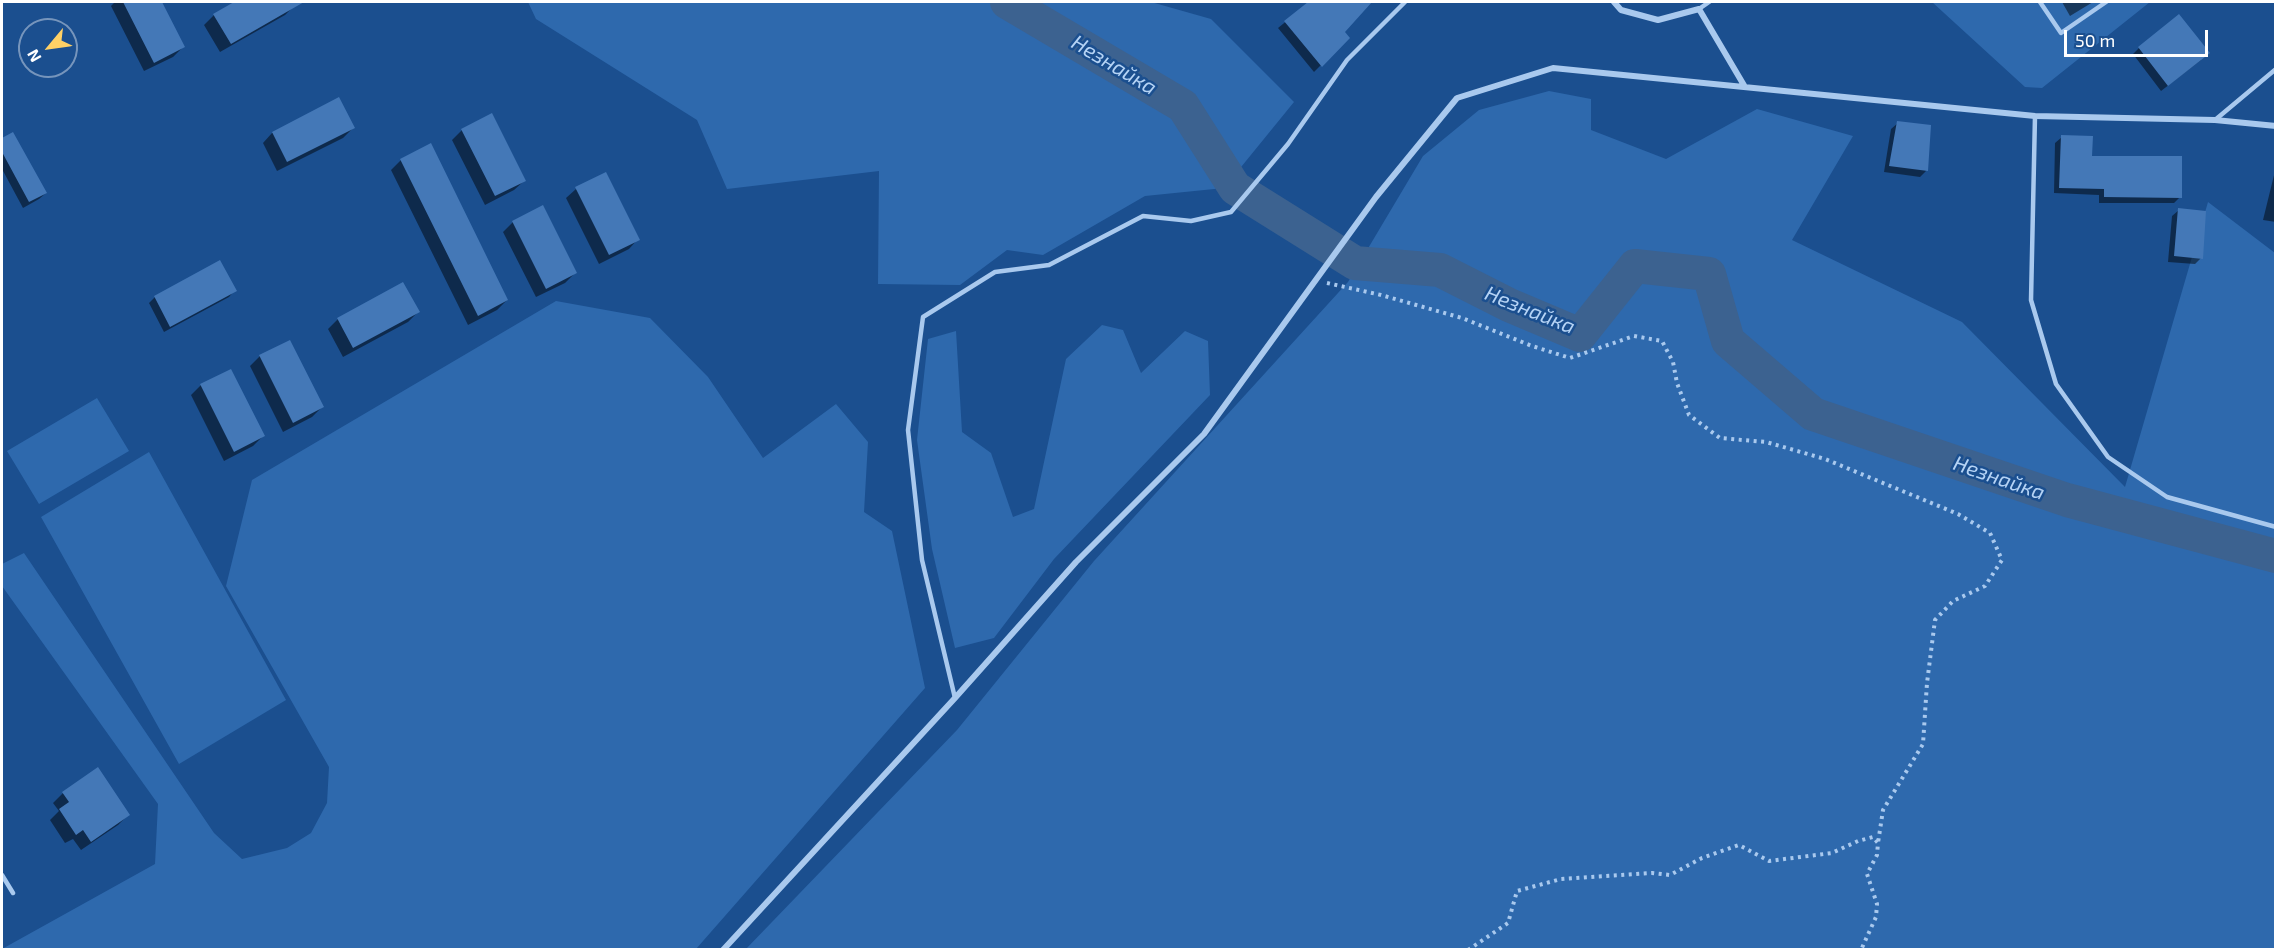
<!DOCTYPE html>
<meta charset="utf-8">
<style>
body{margin:0}
#map{position:relative;width:2277px;height:951px;overflow:hidden;background:#1b4f8f;font-family:"Exo 2",sans-serif}
canvas{display:block}
.frame{position:absolute;inset:0;border:3px solid #fff;pointer-events:none}
.north{position:absolute;left:18px;top:18px;width:60px;height:60px;box-sizing:border-box;background:#1b4f8f;border:2px solid #7695bc;border-radius:50%;rotate:241deg;font-size:16px;font-weight:700;line-height:24px;text-align:center;color:#fff}
.north::after{content:'';display:block;margin:auto;width:21px;height:27px;background:#ffd166;clip-path:polygon(50% 0,100% 100%,50% 72%,0 100%)}
.scale{position:absolute;left:2064px;top:30px;width:144px;height:27px;box-sizing:border-box;border:3px solid #fff;border-top:0;padding-left:8px;font-size:18px;line-height:21px;white-space:nowrap;color:#fff;-webkit-text-stroke:4px #1b4f8f;paint-order:stroke}
</style>
<div id="map">
<canvas width="2277" height="951"></canvas>
<div class="frame"></div>
<div class="north">N</div>
<div class="scale">50 m</div>
</div>
<script>
const c = document.querySelector('canvas').getContext('2d');
c.lineJoin = 'round';
function paint(path, color) { c.fillStyle = color; c.fill(path, 'evenodd'); }
const toPath = rows => new Path2D(rows.map(r => 'M' + r).join(''));
function trace(path, color, width, dash) { c.strokeStyle = color; c.lineWidth = width; c.lineCap = dash ? 'butt' : 'round'; c.setLineDash(dash || []); c.stroke(path); }
function drawText(font, color, halo, rows, align = 'center') {
  c.font = font + ' "Exo 2",sans-serif'; c.lineWidth = 5; c.setLineDash([]); c.textBaseline = 'middle'; c.strokeStyle = halo; c.fillStyle = color; for (const [text, x, y, turn = 0] of rows) {
    c.save(); c.translate(x, y); c.rotate((+turn || 0) * Math.PI / 180); c.textAlign = isNaN(turn) ? turn : align; if (halo) c.strokeText(text, 0, 0); c.fillText(text, 0, 0); c.restore();
  }
}
const green = toPath([
 [528,2,1151,2,1211,19,1294,102,1224,188,1145,196,1043,255,1007,250,960,285,878,284,879,171,727,189,697,120,536,19],
 [1932,2,2150,2,2042,88,2025,87],
 [1549,91,1591,99,1591,130,1666,159,1757,109,1853,136,1792,240,1962,322,2125,487,2208,202,2275,253,2275,949,745,950,957,730,1094,561,1348,282,1423,156,1479,110],
 [556,301,650,318,708,377,763,458,836,404,868,442,864,512,892,531,925,688,696,949,2,949,155,864,158,804,2,586,2,564,24,553,214,833,242,859,287,848,311,833,327,803,329,767,226,586,252,480],
 [1102,325,1123,330,1141,373,1185,331,1208,341,1210,395,1054,559,994,638,955,648,932,549,917,440,928,339,956,331,962,432,991,453,1013,517,1034,509,1066,359],
 [97,398,129,451,39,504,7,451],
 [149,452,286,700,179,764,41,517]
]);
const shadow = toPath([
 [115,2,160,2,183,47,173,57,144,71,111,6],
 [237,2,292,2,294,6,285,15,220,52,204,25,214,15],
 [1310,2,1317,8,1323,2,1370,2,1342,32,1348,38,1314,72,1278,28],
 [2062,2,2093,2,2070,16],
 [2139,48,2201,60,2161,91,2133,54],
 [1898,123,1926,171,1920,177,1884,172,1891,129],
 [353,128,343,138,277,171,263,143,272,133],
 [462,130,524,181,514,190,485,205,452,140],
 [13,134,46,193,39,199,23,208,2,169,2,140],
 [2062,137,2090,157,2180,197,2174,203,2099,203,2099,195,2054,193,2055,143],
 [401,160,507,300,497,310,468,325,391,170],
 [2276,167,2276,222,2263,220],
 [576,189,638,239,629,249,599,264,566,198],
 [2179,210,2201,258,2195,264,2168,262,2172,216],
 [513,222,575,273,565,283,536,297,503,232],
 [235,290,229,297,164,332,149,303,155,297],
 [418,312,408,322,343,357,328,329,338,319],
 [289,342,322,407,312,417,283,432,250,366,260,356],
 [201,385,263,436,253,446,224,461,191,395],
 [63,793,128,815,118,825,81,850,73,839,65,843,50,820,59,811,53,803]
]);
const river = toPath([
 [1007,2,1183,106,1235,188,1355,263,1440,270,1509,305,1580,335,1635,266,1709,274,1728,341,1813,414,2067,500,2276,556]
]);
const building = toPath([
 [123,2,162,2,185,47,154,63],
 [234,2,304,2,231,44,213,14],
 [1308,2,1372,2,1345,32,1350,38,1322,67,1284,21],
 [2179,14,2210,53,2168,86,2138,47],
 [339,97,355,128,287,162,272,132],
 [492,113,526,181,495,196,461,129],
 [1897,121,1931,125,1928,171,1889,166],
 [13,132,47,193,29,202,2,152,2,138],
 [2061,135,2093,136,2092,156,2182,156,2182,198,2104,197,2104,189,2059,188],
 [431,143,508,300,478,316,400,159],
 [606,172,640,240,609,255,575,187],
 [543,205,577,273,546,289,512,221],
 [2178,208,2206,211,2203,259,2174,256],
 [220,260,237,291,170,327,154,296],
 [403,282,420,312,353,348,337,318],
 [290,340,324,407,293,423,259,355],
 [231,369,265,436,234,452,200,384],
 [98,767,130,815,91,842,83,830,76,835,59,809,69,802,62,792]
]);
const path = toPath([
 [1327,283,1381,295,1462,318,1532,346,1570,358,1634,336,1662,341,1673,362,1677,383,1689,415,1720,438,1766,442,1825,459,1958,514,1990,533,2002,560,1985,586,1953,601,1935,620,1927,683,1923,744,1883,810,1878,843],
 [1468,950,1508,923,1517,891,1561,879,1652,873,1670,875,1702,858,1739,845,1769,861,1832,853,1858,841,1873,837,1878,843,1877,855,1867,874,1877,904,1876,917,1861,950]
]);
const lane = toPath([
 [2040,2,2061,33,2106,2],
 [1699,9,1709,2],
 [2035,116,2031,300,2056,384,2108,457,2167,497,2276,527],
 [2215,120,2276,69],
 [955,698,922,560,908,430,923,317,995,272,1049,265,1143,216,1191,221,1231,212,1288,144,1347,60,1405,2],
 [2,875,13,893]
]);
const street = toPath([
 [1614,2,1621,10,1658,20,1699,9,1745,87],
 [723,950,955,698,1076,562,1204,434,1376,197,1457,98,1553,68,2035,116,2215,120,2276,126]
]);
const waterNames = [
 ["Незнайка",1114,65,31],
 ["Незнайка",1530,310,22],
 ["Незнайка",1999,478,19]
];
paint(green, '#2e69ad');
paint(shadow, '#0007');
trace(river, '#3c6290', 34);
paint(building, '#4478b7');
trace(path, '#a9c9ee', 4, [3, 4.5]);
trace(lane, '#a9c9ee', 4.5);
trace(street, '#a9c9ee', 6);
drawText('italic 21px', '#b5d3f5', '#1b4f8f', waterNames);
</script>
